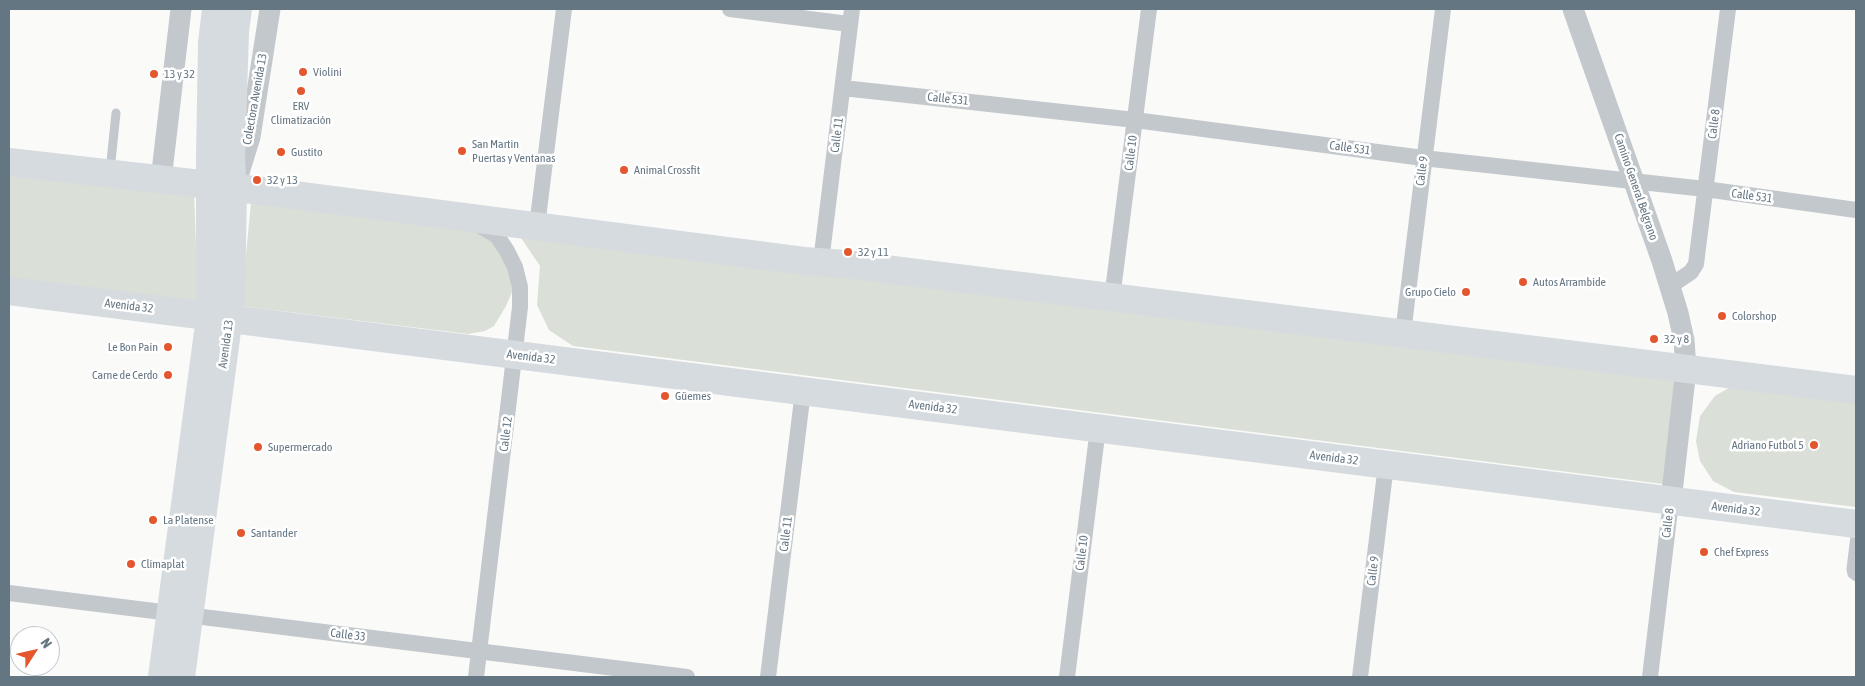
<!DOCTYPE html>
<meta charset="utf-8">
<style>
body{margin:0}
#map{position:relative;width:1865px;height:686px;overflow:hidden;background:#fafaf8;font-family:"Asap Condensed",sans-serif}
canvas{display:block}
.frame{position:absolute;inset:0;border:10px solid #657683;pointer-events:none}
.north{position:absolute;left:10px;top:626px;width:50px;height:50px;box-sizing:border-box;background:#fff;border:1px solid #c1c8cd;border-radius:50%;rotate:55deg;font-size:14px;font-weight:700;line-height:20px;text-align:center;color:#657683}
.north::after{content:'';display:block;margin:auto;width:18px;height:22px;background:#e4572e;clip-path:polygon(50% 0,100% 100%,50% 72%,0 100%)}
</style>
<div id="map">
<canvas width="1865" height="686"></canvas>
<div class="frame"></div>
<div class="north">N</div>
</div>
<script>
const c = document.querySelector('canvas').getContext('2d');
c.lineJoin = 'round';
function paint(path, color) { c.fillStyle = color; c.fill(path, 'evenodd'); }
const toPath = rows => new Path2D(rows.map(r => 'M' + r).join(''));
function trace(path, color, width, dash) { c.strokeStyle = color; c.lineWidth = width; c.lineCap = dash ? 'butt' : 'round'; c.setLineDash(dash || []); c.stroke(path); }
function drawText(font, color, halo, rows, align = 'center') {
  c.font = font + ' "Asap Condensed",sans-serif'; c.lineWidth = 5; c.setLineDash([]); c.textBaseline = 'middle'; c.strokeStyle = halo; c.fillStyle = color; for (const [text, x, y, turn = 0] of rows) {
    c.save(); c.translate(x, y); c.rotate((+turn || 0) * Math.PI / 180); c.textAlign = isNaN(turn) ? turn : align; if (halo) c.strokeText(text, 0, 0); c.fillText(text, 0, 0); c.restore();
  }
}
const green = toPath([
 [9,170,194,191,198,301,9,280],
 [251,203,483,228,512,273,512,292,506,306,494,326,485,331,468,334,241,306],
 [517,232,1677,374,1663,484,573,346,549,330,537,305,540,266],
 [1732,386,1856,397,1856,507,1734,492,1713,481,1700,461,1696,441,1700,416,1715,396]
]);
const service = toPath([
 [110,171,116,113],
 [1856,527,1851,569,1852,574,1856,577]
]);
const minor = toPath([
 [730,9,849,24],
 [843,88,1135,120,1423,158,1705,189,1856,210],
 [537,226,564,9],
 [821,262,852,9],
 [1670,286,1691,272,1696,264,1728,9],
 [1112,298,1149,9],
 [1403,333,1443,9],
 [9,593,687,677],
 [476,677,520,307,520,287,515,267,507,251,497,236,477,224],
 [768,677,803,391],
 [1067,677,1098,428],
 [1360,677,1386,465],
 [1650,677,1671,501]
]);
const tertiary = toPath([
 [1573,9,1662,261,1678,313,1684,340,1686,369,1671,501],
 [237,179,250,137,270,9],
 [161,180,181,9]
]);
const primary = toPath([
 [161,677,209,317,209,157,211,43,215,9],
 [182,677,232,301,234,189,232,160,236,31,239,9]
]);
const trunk = toPath([
 [9,162,271,192,804,261,845,264,1856,390],
 [9,291,1856,524]
]);
const markers = [
 [303,72,5,"#e4572e"],
 [154,74,5,"#e4572e"],
 [301,91,5,"#e4572e"],
 [462,151,5,"#e4572e"],
 [281,152,5,"#e4572e"],
 [624,170,5,"#e4572e"],
 [257,180,5,"#e4572e"],
 [848,252,5,"#e4572e"],
 [1523,282,5,"#e4572e"],
 [1466,292,5,"#e4572e"],
 [1722,316,5,"#e4572e"],
 [1654,339,5,"#e4572e"],
 [168,347,5,"#e4572e"],
 [168,375,5,"#e4572e"],
 [665,396,5,"#e4572e"],
 [1814,445,5,"#e4572e"],
 [258,447,5,"#e4572e"],
 [153,520,5,"#e4572e"],
 [241,533,5,"#e4572e"],
 [1704,552,5,"#e4572e"],
 [131,564,5,"#e4572e"]
];
const poiNames = [
 ["Violini",313,72],
 ["13 y 32",164,74],
 ["ERV",301,106,"center"],
 ["Climatización",301,120,"center"],
 ["San Martin",472,144],
 ["Puertas y Ventanas",472,158],
 ["Gustito",291,152],
 ["Animal Crossfit",634,170],
 ["32 y 13",267,180],
 ["32 y 11",858,252],
 ["Autos Arrambide",1533,282],
 ["Grupo Cielo",1456,292,"right"],
 ["Colorshop",1732,316],
 ["32 y 8",1664,339],
 ["Le Bon Pain",158,347,"right"],
 ["Carne de Cerdo",158,375,"right"],
 ["Güemes",675,396],
 ["Adriano Futbol 5",1804,445,"right"],
 ["Supermercado",268,447],
 ["La Platense",163,520],
 ["Santander",251,533],
 ["Chef Express",1714,552],
 ["Climaplat",141,564]
];
const streetNames = [
 ["Colectora Avenida 13",255,99,-80],
 ["Calle 531",948,99,6],
 ["Calle 8",1714,124,-83],
 ["Calle 11",837,135,-83],
 ["Calle 531",1350,148,8],
 ["Calle 10",1131,153,-83],
 ["Calle 9",1422,171,-83],
 ["Camino General Belgrano",1636,187,71],
 ["Calle 531",1752,196,8],
 ["Avenida 32",129,306,7],
 ["Avenida 13",226,344,-82],
 ["Avenida 32",531,357,7],
 ["Avenida 32",933,407,7],
 ["Calle 12",506,434,-83],
 ["Avenida 32",1334,458,7],
 ["Avenida 32",1736,509,7],
 ["Calle 8",1668,523,-83],
 ["Calle 11",786,534,-83],
 ["Calle 10",1082,553,-83],
 ["Calle 9",1373,571,-83],
 ["Calle 33",348,635,7]
];
paint(green, '#dadfd7');
trace(service, '#c3c8cc', 9);
trace(minor, '#c3c8cc', 16);
trace(tertiary, '#c3c8cc', 21);
trace(primary, '#d6dbdf', 26);
trace(trunk, '#d6dbdf', 28);
for (const [x, y, r, color] of markers) { const dot = new Path2D(); dot.arc(x, y, r, 0, 2 * Math.PI); c.fillStyle = color; c.fill(dot); trace(dot, '#fff', 2); }
drawText('12px', '#657683', '#fff', poiNames, 'left');
drawText('12px', '#657683', '#fff', streetNames);
</script>
